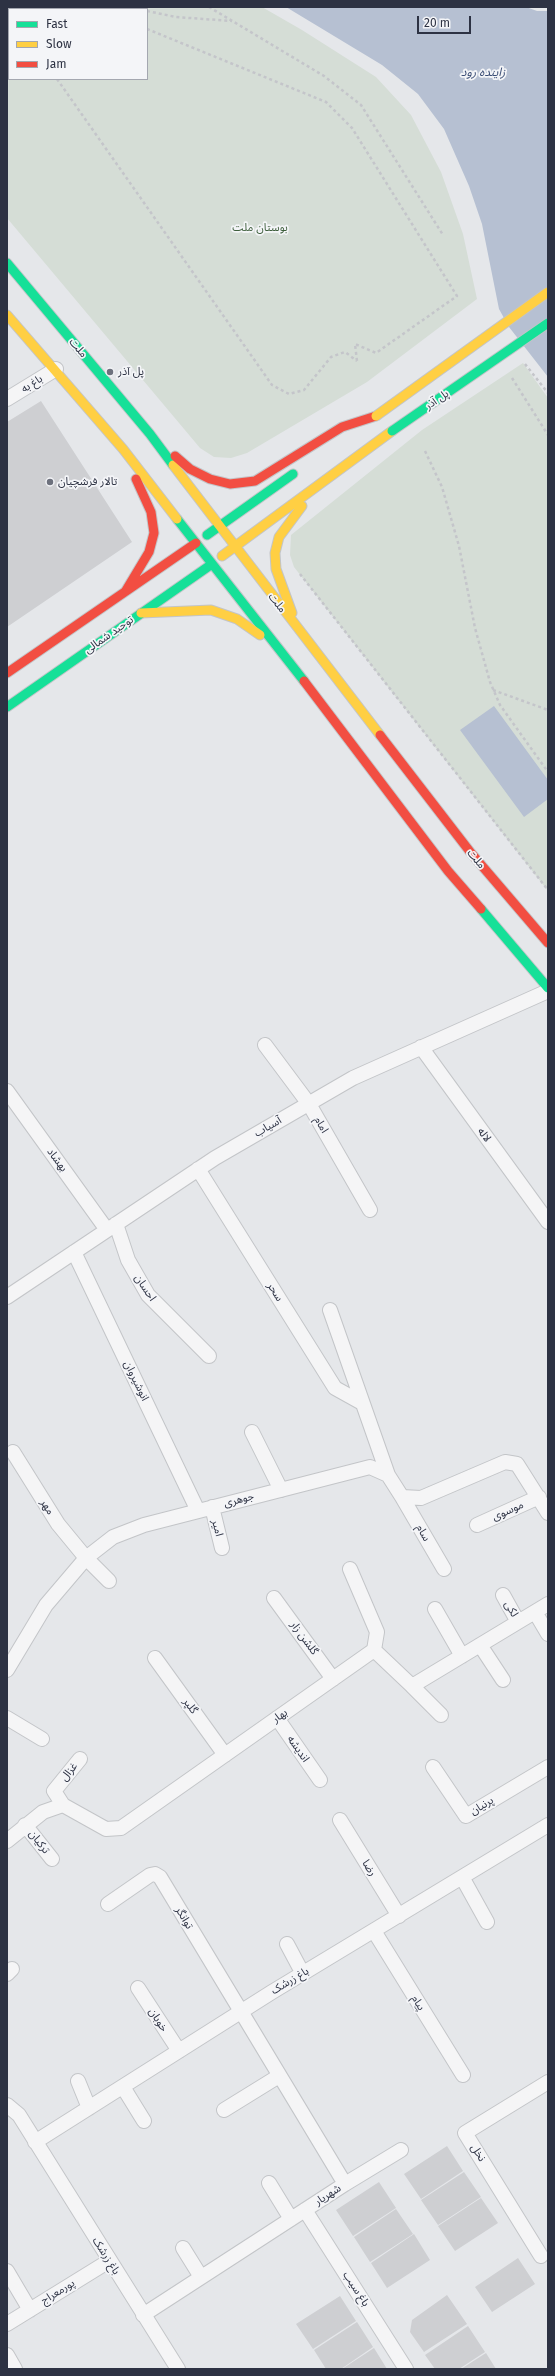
<!DOCTYPE html>
<meta charset="utf-8">
<style>
body{margin:0}
#map{position:relative;width:555px;height:2376px;overflow:hidden;background:#e5e7ea;font-family:"Fira Sans",sans-serif}
canvas{display:block}
.frame{position:absolute;inset:0;border:8px solid #2d3243;pointer-events:none}
.legend{position:absolute;left:8px;top:8px;width:140px;height:72px;box-sizing:border-box;background:#f4f5f8;border:1px solid #a4a7b0;margin:0;padding:5px 7px;list-style:none;font-size:12px;color:#2d3243}
.legend li{display:flex;align-items:center;gap:8px;height:20px}
.legend b{width:20px;border:1px solid #a4a7b0}
.scale{position:absolute;left:417px;top:16px;width:54px;height:18px;box-sizing:border-box;border:2px solid #2d3243;border-top:0;padding-left:5px;font-size:12px;line-height:14px;white-space:nowrap;color:#2d3243;-webkit-text-stroke:3px #f4f5f8;paint-order:stroke}
</style>
<div id="map">
<canvas width="555" height="2376"></canvas>
<div class="frame"></div>
<ul class="legend">
<li><b style="height:5px;background:#16e098"></b>Fast</li>
<li><b style="height:5px;background:#ffcf43"></b>Slow</li>
<li><b style="height:5px;background:#f24e42"></b>Jam</li>
</ul>
<div class="scale">20 m</div>
</div>
<script>
const c = document.querySelector('canvas').getContext('2d');
c.lineJoin = 'round';
function paint(path, color) { c.fillStyle = color; c.fill(path, 'evenodd'); }
const toPath = rows => new Path2D(rows.map(r => 'M' + r).join(''));
function trace(path, color, width, dash) { c.strokeStyle = color; c.lineWidth = width; c.lineCap = dash ? 'butt' : 'round'; c.setLineDash(dash || []); c.stroke(path); }
function drawText(font, color, halo, rows, align = 'center') {
  c.font = font + ' "Fira Sans","Noto Sans Arabic",sans-serif'; c.lineWidth = 3.5; c.setLineDash([]); c.textBaseline = 'middle'; c.strokeStyle = halo; c.fillStyle = color; for (const [text, x, y, turn = 0] of rows) {
    c.save(); c.translate(x, y); c.rotate((+turn || 0) * Math.PI / 180); c.textAlign = isNaN(turn) ? turn : align; if (halo) c.strokeText(text, 0, 0); c.fillText(text, 0, 0); c.restore();
  }
}
const green = toPath([
 [7,7,262,7,302,30,376,77,411,115,441,172,463,234,477,299,367,382,247,453,231,458,214,457,200,448,7,218],
 [9,9,147,9,147,79,9,79],
 [523,363,548,398,548,891,305,581,294,567,290,555,291,535,422,430]
]);
const water = toPath([
 [286,7,526,7,537,11,548,11,548,377,509,327,499,309,482,224,469,186,444,129,418,94,382,65],
 [494,706,548,780,548,799,524,817,460,730]
]);
const building = toPath([
 [41,401,132,542,7,627,7,422],
 [447,2146,463,2171,421,2199,404,2174],
 [464,2172,481,2197,438,2225,421,2200],
 [379,2182,396,2208,353,2236,336,2210],
 [481,2198,498,2223,455,2251,438,2226],
 [396,2209,413,2234,370,2262,354,2237],
 [414,2234,430,2260,387,2288,371,2263],
 [518,2258,535,2284,492,2312,475,2287],
 [447,2295,467,2324,424,2352,410,2332,412,2320],
 [340,2296,356,2321,313,2349,296,2324],
 [357,2322,373,2347,341,2369,326,2369,314,2350],
 [468,2326,485,2352,459,2369,435,2369,425,2355],
 [374,2348,387,2369,342,2369],
 [486,2353,496,2369,461,2369]
]);
const path = toPath([
 [103,7,106,9],
 [135,7,139,9],
 [209,7,324,76,361,105,443,235],
 [7,8,9,11],
 [147,11,176,17,232,21],
 [147,29,326,102,352,128,457,296,376,353,355,344,357,361],
 [57,79,272,385,289,394,304,390,331,357,345,352,357,361],
 [525,364,548,393],
 [512,378,548,435],
 [425,451,442,487,459,546,475,628,490,682,500,705,548,772],
 [300,574,548,890],
 [493,690,548,710]
]);
const street = toPath([
 [7,399,56,369],
 [265,1045,309,1104,370,1210],
 [421,1047,548,1222],
 [7,1091,107,1230],
 [198,1169,335,1388,362,1403],
 [116,1224,128,1260,148,1295,209,1356],
 [74,1252,198,1511],
 [7,1297,215,1158,353,1078,548,991],
 [330,1310,388,1475],
 [252,1432,281,1490],
 [13,1452,58,1524,86,1558,109,1581],
 [402,1497,444,1569],
 [212,1507,222,1548],
 [477,1525,539,1497],
 [350,1569,377,1632,374,1650],
 [503,1595,518,1622],
 [274,1598,333,1679],
 [435,1609,462,1656],
 [535,1612,548,1634],
 [480,1645,503,1680],
 [155,1658,225,1755],
 [7,1670,46,1605,86,1558,113,1537,144,1525,370,1467,388,1475,402,1497,421,1498,505,1462,517,1464,548,1513],
 [412,1686,441,1715],
 [7,1718,42,1739],
 [277,1718,320,1780],
 [433,1767,466,1816,548,1767],
 [63,1805,54,1791,80,1759],
 [340,1820,399,1916],
 [25,1825,52,1859],
 [7,1841,43,1812,63,1805,106,1829,121,1828,374,1650,412,1686,548,1604],
 [462,1877,487,1922],
 [108,1904,150,1875,155,1874,160,1877,345,2184,143,2315],
 [374,1931,463,2075],
 [287,1944,303,1974],
 [7,1974,12,1969],
 [138,1988,179,2051],
 [78,2081,89,2108],
 [123,2087,144,2121],
 [7,2105,19,2115,178,2369],
 [224,2110,279,2076],
 [35,2142,272,1992,548,1825],
 [269,2183,291,2219],
 [345,2184,401,2150],
 [305,2210,406,2369],
 [183,2248,201,2277],
 [541,2256,465,2133,548,2082],
 [7,2271,30,2310],
 [7,2324,109,2261],
 [7,2355,15,2369]
]);
const fast = toPath([
 [7,263,150,434,173,465],
 [177,519,304,681],
 [207,535,293,474],
 [7,707,212,564],
 [481,909,548,988]
]);
const slow = toPath([
 [7,315,123,449,177,519],
 [173,465,380,735],
 [222,556,392,431],
 [141,613,211,610,237,619,260,635],
 [292,613,276,569,275,553,279,537,302,506]
]);
const jam = toPath([
 [175,456,190,469,210,479,230,484,255,481,342,427,376,416],
 [125,592,149,552,154,533,151,512,136,479],
 [7,673,196,543],
 [304,681,448,871,481,909],
 [380,735,471,853,548,943]
]);
const fastBridge = toPath([
 [392,431,548,323]
]);
const slowBridge = toPath([
 [376,416,548,292]
]);
const markers = [
 [110,372,4,"#6d717d"],
 [50,482,4,"#6d717d"]
];
const parkNames = [
 ["بوستان ملت",260,228]
];
const streetNames = [
 ["ملت",78,348,50],
 ["باغ به",32,384,-32],
 ["پل آذر",437,400,-34],
 ["ملت",277,603,52],
 ["توحید شمالی",109,635,-35],
 ["ملت",476,859,50],
 ["امام",321,1125,60],
 ["آسیاب",268,1127,-30],
 ["لاله",484,1135,54],
 ["بهشاد",57,1160,54],
 ["احسان",145,1288,56],
 ["سحر",275,1292,58],
 ["انوشیروان",136,1381,64],
 ["جوهری",239,1500,-14],
 ["مهر",47,1507,58],
 ["موسوی",508,1511,-24],
 ["امیر",217,1528,76],
 ["سام",423,1533,60],
 ["لکی",511,1609,60],
 ["گلشن زار",304,1638,54],
 ["گلپر",190,1706,54],
 ["بهار",280,1716,-35],
 ["اندیشه",298,1749,55],
 ["غزال",69,1772,-51],
 ["پرنیان",482,1806,-31],
 ["ترکیان",39,1842,52],
 ["رضا",369,1868,58],
 ["توانگر",184,1918,59],
 ["باغ زرشک",290,1981,-31],
 ["پیام",418,2003,58],
 ["خوبان",158,2020,57],
 ["نخل",478,2153,58],
 ["شهریار",328,2195,-33],
 ["باغ زرشک",106,2256,58],
 ["باغ سیب",356,2289,57],
 ["پورمعراج",58,2292,-32]
];
const poiNames = [
 ["پل آذر",118,372],
 ["تالار فرشچیان",58,482]
];
const waterNames = [
 ["زاینده رود",483,73]
];
paint(green, '#d5ddd6');
paint(water, '#b6c0d2');
paint(building, '#cecfd2');
trace(street, '#c3c5c8', 16);
trace(fast, '#c3c5c8', 11);
trace(slow, '#c3c5c8', 11);
trace(jam, '#c3c5c8', 11);
trace(path, '#c4c5ca', 2.5, [3, 3]);
trace(street, '#f5f5f6', 14);
trace(fast, '#16e098', 9);
trace(slow, '#ffcf43', 9);
trace(jam, '#f24e42', 9);
trace(fastBridge, '#c2c4c7', 11, []);
trace(slowBridge, '#c2c4c7', 11, []);
trace(fastBridge, '#16e098', 9);
trace(slowBridge, '#ffcf43', 9);
for (const [x, y, r, color] of markers) { const dot = new Path2D(); dot.arc(x, y, r, 0, 2 * Math.PI); c.fillStyle = color; c.fill(dot); trace(dot, '#f4f5f8', 1.5); }
drawText('11px', '#3d5e3b', '#f4f5f8', parkNames);
drawText('11px', '#2d3243', '#f4f5f8', streetNames);
drawText('11px', '#2d3243', '#f4f5f8', poiNames, 'left');
drawText('italic 12px', '#394c74', '#f4f5f8', waterNames);
</script>
